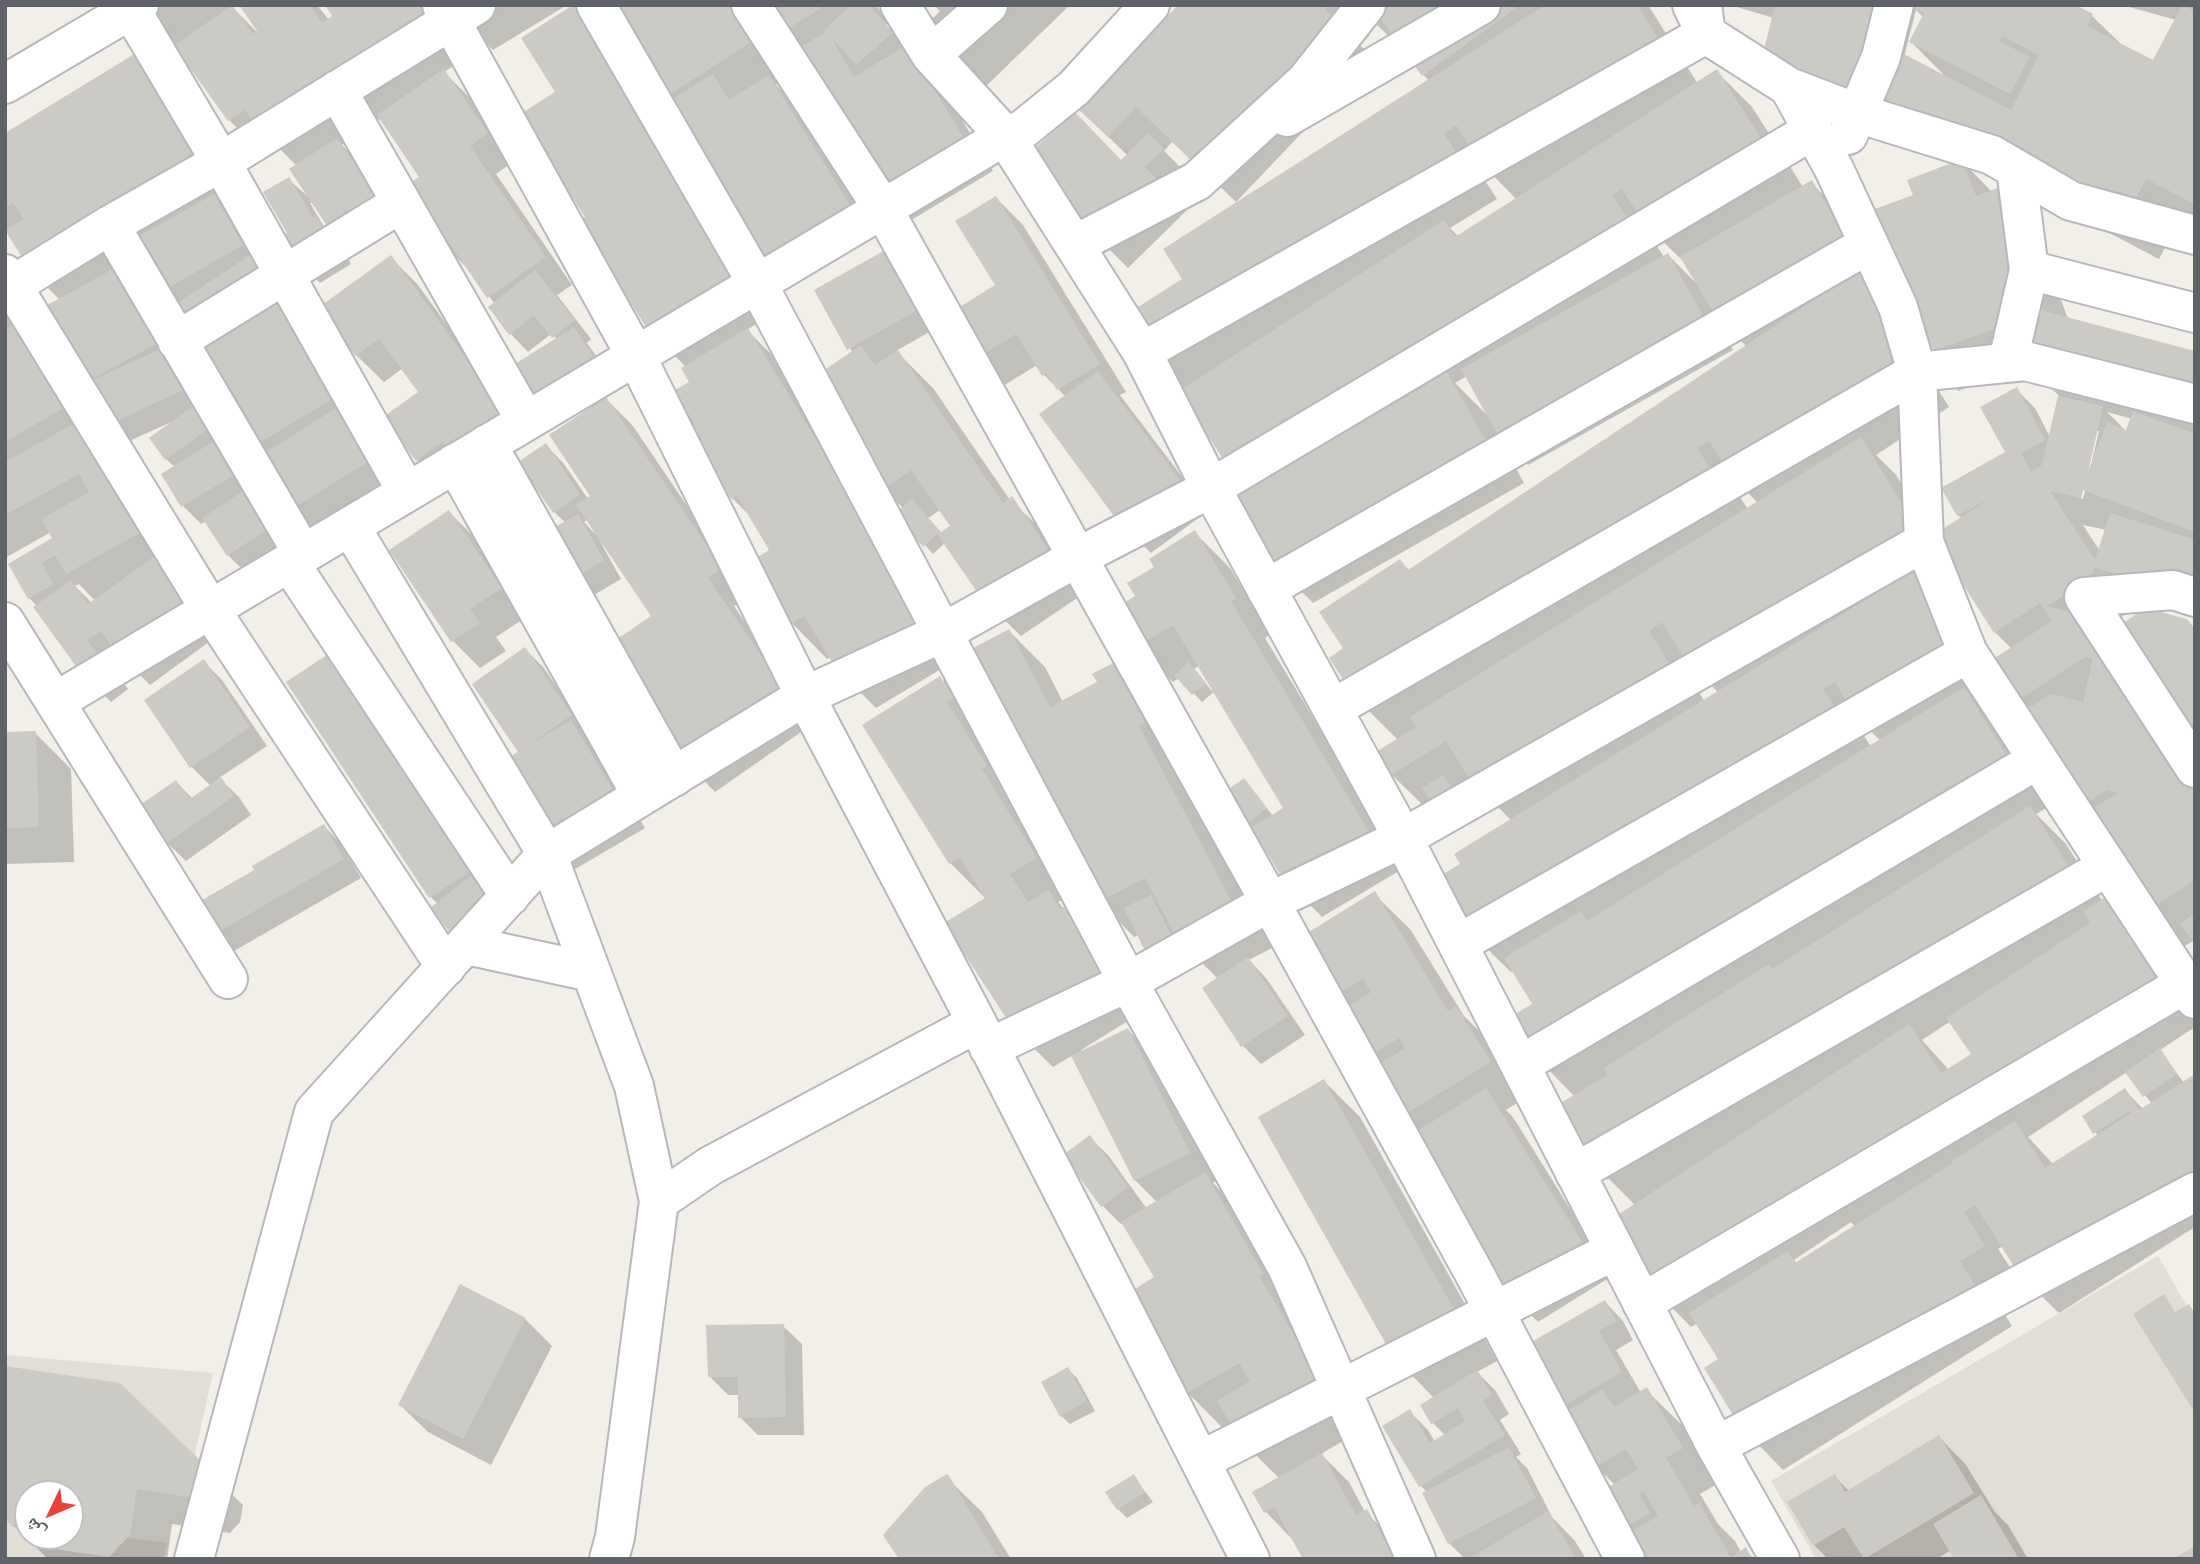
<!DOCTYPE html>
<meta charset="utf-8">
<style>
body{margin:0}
#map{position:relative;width:2200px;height:1564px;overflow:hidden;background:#f1efe8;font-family:"Nunito Sans","Noto Naskh Arabic",sans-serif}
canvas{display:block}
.frame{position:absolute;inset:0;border:7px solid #5f6368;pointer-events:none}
.north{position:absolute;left:14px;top:1480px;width:70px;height:70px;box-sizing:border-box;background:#fff;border:2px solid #bfc1c3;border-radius:50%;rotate:226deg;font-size:19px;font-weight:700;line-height:28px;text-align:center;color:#5f6368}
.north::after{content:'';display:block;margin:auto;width:24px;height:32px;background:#ea4335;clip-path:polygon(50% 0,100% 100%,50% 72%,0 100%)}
</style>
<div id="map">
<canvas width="2200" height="1564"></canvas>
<div class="frame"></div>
<div class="north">ش</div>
</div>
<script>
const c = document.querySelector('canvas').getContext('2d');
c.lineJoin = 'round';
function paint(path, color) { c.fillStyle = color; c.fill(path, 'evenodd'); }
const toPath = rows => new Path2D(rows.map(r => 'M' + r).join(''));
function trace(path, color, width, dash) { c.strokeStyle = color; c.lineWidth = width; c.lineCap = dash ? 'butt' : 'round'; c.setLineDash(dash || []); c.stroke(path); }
const education = toPath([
 [2158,1256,2195,1320,2195,1559,1816,1559,1771,1481],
 [5,1355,213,1373,191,1471,128,1465,114,1536,167,1543,163,1559,5,1559],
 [28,1494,70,1494,70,1536,28,1536]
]);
const shadow = toPath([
 [115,5,235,5,232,7,260,35,242,5,317,5,329,20,335,16,327,5,468,56,444,72,471,99,514,161,496,174,572,285,557,295,591,339,587,343,613,380,551,334,528,352,510,333,495,304,467,268,440,241,422,178,381,118,342,145,355,158,401,227,355,256,337,238,351,264,320,283,302,265,289,233,288,179,312,200,297,166,278,147,265,156,229,120,175,44,160,54],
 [313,202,332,234,323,225,310,203],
 [452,5,567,5,493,50,457,14],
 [616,5,876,5,888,23,886,25,934,74,993,171,898,228,790,76,776,85,796,104,876,233,767,273,780,308,747,330,783,366,961,657,876,708,840,672,831,657,827,659,792,623,772,551,753,519,732,498,686,367,651,332,587,218],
 [698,157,719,179,720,178,736,204,729,209],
 [934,5,1070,5,982,90,922,29,940,11],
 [1180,5,1340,5,1370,35,1360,45,1378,63,1361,71,1236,202,1173,141,1164,151,1190,177,1171,195,1186,211,1128,268,1080,220,1127,155,1081,110],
 [1356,5,1648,5,1698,84,1717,72,1752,107,1803,187,1811,183,1839,210,1871,265,1915,196,1962,161,1992,192,1998,190,2034,226,2068,319,2195,353,2195,617,2131,596,2126,614,2100,631,2195,762,2195,940,2181,948,2050,806,2036,814,2066,844,2102,901,2195,1010,2195,1027,2160,1050,2184,1083,2195,1076,2195,1227,2059,1313,2023,1278,2003,1246,1998,1249,2020,1282,1994,1298,2012,1326,1783,1470,1748,1434,1721,1360,1698,1323,1691,1327,1656,1291,1635,1205,1609,1179,1575,1097,1541,1062,1535,1005,1514,971,1511,972,1475,937,1462,865,1512,821,1476,785,1428,810,1392,775,1398,740,1364,706,1346,649,1400,561,1410,571,1747,347,1714,314,1733,350,1528,465,1497,434,1524,483,1313,603,1277,567,1249,486,1186,397,1141,367,1185,279,1429,81,1396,43],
 [1486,168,1517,200,1459,237,1450,228,1497,199,1478,170],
 [1650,229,1683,261,1698,285,1668,255,1664,257,1647,231],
 [2028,365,2060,397,2050,437,2035,408,2016,389,2007,453,1958,515,1962,519,1934,536,1896,475,1876,455,1949,407,1928,373,1935,369,1958,391],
 [1467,376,1487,415,1455,383],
 [2107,412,2132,419,2127,432],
 [2095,431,2099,431,2083,499,2080,498],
 [1732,485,1741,486,1758,503,1748,509],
 [2083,525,2106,530,2100,551],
 [1950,561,1995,632,2012,649,1991,663],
 [1690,665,1719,693,1705,702,1683,667],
 [1862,723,1881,741,1871,747,1858,726],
 [1951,1021,1973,1054,1949,1070,1922,1040],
 [2127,1072,2152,1104,2143,1109,2125,1090,2084,1116,2098,1136,2054,1165,2028,1137],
 [1851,1222,1855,1227,1797,1264,1794,1260],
 [1730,5,2072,5,2092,16,2123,46,2154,62,2176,20,2122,5,2195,5,2195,220,2183,214,2159,259,2090,223,2088,226,1913,135,1798,100,1774,18],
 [1916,10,1923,17,1911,42,1947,78,1904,57],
 [140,52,394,475,312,527,294,508,269,453,259,443,210,346,196,332,294,542,246,573,228,555,206,521,201,524,183,506,175,467,166,459,169,423,127,442,109,424,60,300,34,274,5,226,5,135],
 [996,198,1023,225,1126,392,1120,395,1208,511,1151,553,1123,526,1066,397,1043,374,1037,365,1003,386,975,359,997,286],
 [886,251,938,327,896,351,933,388,1010,500,1047,534,1086,592,1021,636,985,601,945,543,933,554,925,545,904,509,883,489,853,353,816,291],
 [940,510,952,527,941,534,928,518],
 [391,258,418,285,530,439,444,487,417,460,420,392,403,368,384,382,356,355,322,308],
 [5,275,224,631,150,685,125,660,113,668,128,689,111,702,84,675,37,606,29,598,10,564,55,539,51,532,5,558],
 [79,584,95,601,92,603,75,586],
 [606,399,633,426,748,596,734,606,814,723,715,792,688,764,654,616,603,542,601,543,621,579,594,595,576,577,566,523,554,512,546,445,564,464,588,499,592,496],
 [588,519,596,535,584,522],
 [449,512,476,539,528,616,496,637,506,651,480,668,453,641,392,551],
 [1195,533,1230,568,1270,634,1265,638,1404,868,1322,917,1286,881,1255,833,1246,824,1252,789,1273,816,1285,809,1215,691,1202,702,1179,678,1173,682,1137,646,1137,597,1157,568],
 [1200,666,1214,690,1212,691,1193,669],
 [1009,631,1045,667,1063,702,1099,683,1113,665,1149,701,1173,762,1272,948,1249,960,1266,978,1305,1035,1261,1064,1243,1046,1218,979,1185,946,1139,935,1134,937,1099,901,1072,894,1058,902,1144,1011,1081,1050,1082,1052,1128,1030,1155,1057,1216,1181,1213,1183,1240,1210,1363,1429,1321,1454,1349,1482,1365,1512,1394,1539,1405,1559,1305,1559,1292,1539,1265,1511,1279,1478,1244,1443,1224,1429,1188,1393,1129,1294,1157,1278,1123,1222,1121,1224,1103,1206,1065,1155,1089,1137,1108,1155,1147,1209,1158,1203,1135,1180,1073,1055,1053,1067,1017,1032,986,899,950,863,943,682],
 [525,649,543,667,589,733,585,736,598,750,645,828,572,871,521,752],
 [204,662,222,680,267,746,219,778,239,797,251,815,186,861,167,843,176,782,193,799,211,786,191,766],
 [288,683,503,895,438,904,431,897],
 [5,733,35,733,71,769,74,862,5,864],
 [324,826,342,845,361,878,227,955,209,937,257,871],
 [1374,894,1410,929,1464,1016,1492,1044,1525,1098,1506,1110,1513,1117,1612,1276,1538,1322,1511,1295,1328,1000],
 [1324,1081,1360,1117,1497,1361,1477,1372,1495,1390,1509,1414,1500,1420,1521,1454,1516,1457,1527,1468,1552,1517,1575,1541,1586,1559,1465,1559,1449,1543,1427,1492,1421,1486,1384,1427,1409,1411,1428,1430,1435,1442,1445,1435,1433,1423,1434,1398,1398,1361],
 [1605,1302,1623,1321,1633,1340,1616,1350,1641,1393,1646,1390,1682,1425,1717,1484,1700,1494,1718,1524,1735,1541,1741,1552,1745,1550,1754,1559,1618,1559,1615,1485,1596,1466,1556,1410],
 [525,1319,552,1346,491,1465,428,1432,400,1405],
 [783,1326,802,1344,804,1435,758,1435,740,1417,740,1395,728,1395,710,1377],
 [5,1367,206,1469,243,1505,240,1522,230,1533,172,1524,167,1559,56,1559,54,1557,48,1559,5,1517],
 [28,1494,70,1494,70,1536,28,1536],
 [1068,1369,1077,1378,1095,1411,1070,1424,1061,1416],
 [1939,1437,1966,1465,1995,1512,2008,1525,2028,1559,1957,1559,1951,1550,1937,1559,1828,1559,1814,1545,1834,1476,1849,1491],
 [1133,1476,1153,1502,1127,1518,1118,1509],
 [946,1477,982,1512,1011,1559,900,1559]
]);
const building = toPath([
 [232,5,253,34,257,31,239,5,310,5,322,23,332,16,325,5,423,5,433,19,262,134,245,110,228,121,174,46],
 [573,5,825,5,759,48,754,40,652,106,746,272,650,333,578,222,585,217,519,115,555,92,521,38],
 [851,5,869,5,893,32,856,65,831,37,854,77,907,45,967,143,869,201,781,59,826,32,824,30],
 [1178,5,1328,5,1325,9,1343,26,1199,168,1136,107,1108,137,1079,110],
 [1392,5,1520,5,1422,76,1378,15],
 [1545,5,1637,5,1667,53,1485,170,1456,125,1444,134,1463,162,1140,368,1111,324,1182,279,1163,249],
 [1775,5,1873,5,1852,88,1760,65],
 [1909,5,2076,5,2093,14,2087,26,2153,60,2182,5,2195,11,2195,204,2146,179,2123,224,1875,100,1900,52,2011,110,2039,55,2002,36,1999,41,2030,57,2010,94,1909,42,1924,13],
 [141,50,209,166,33,275,5,230,24,219,13,203,5,208,5,133],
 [444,69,488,133,470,146,546,257,487,298,445,237,439,242,402,188,419,177,377,115],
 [1717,69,1767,148,1646,226,1622,189,1612,195,1633,226,1230,470,1179,391,1444,220,1455,237],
 [713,74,729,100,769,75,850,205,755,263,722,210,734,203,699,146,661,106],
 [1074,111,1121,160,1148,133,1164,149,1145,167,1161,183,1099,242,1016,166],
 [337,138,384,208,336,239,289,169],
 [1962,159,1976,196,1998,188,2044,311,2195,351,2195,410,2026,365,2040,312,1920,356,1915,371,1739,487,1709,441,1697,448,1713,473,1362,708,1329,658,1343,648,1319,612,1400,559,1408,570,1820,296,1814,288,1867,212,1913,195,1907,180],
 [289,177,313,218,316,216,334,246,300,266,282,236,287,233,263,192],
 [1812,180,1849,244,1718,320,1680,257],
 [214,194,243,245,152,297,134,239],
 [996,196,1100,364,1057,390,1046,373,1042,376,1016,334,974,360,947,315,995,285,955,221],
 [259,249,278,278,194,333,176,304],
 [887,249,921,308,847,350,814,290],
 [1668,253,1707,323,1500,439,1461,369],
 [391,255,504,411,449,451,442,442,416,461,383,417,418,392,379,339,355,356,319,307],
 [124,263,165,339,83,384,42,308],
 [535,270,575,320,552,338,534,315,509,335,488,307],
 [284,300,341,394,257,444,201,349],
 [20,321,70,404,5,442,5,330],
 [574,327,596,361,537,398,515,364],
 [748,328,926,621,839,673,804,616,790,624,752,561,769,550,737,496,731,499,668,394,689,382,681,368],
 [176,342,196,384,108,425,88,382],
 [861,345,875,365,898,350,1003,503,1012,496,1052,555,984,602,937,534,923,547,895,514,912,499,941,532,950,526,911,470,882,490,807,382],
 [1098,371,1182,483,1122,527,1039,414],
 [1447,372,1489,446,1276,569,1233,494],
 [2017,387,2045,440,2021,453,2031,472,2042,465,2058,396,2103,406,2088,472,2107,422,2126,430,2133,411,2192,433,2195,425,2195,532,2083,490,2081,498,2050,491,2095,560,2110,513,2195,540,2195,599,2094,567,2091,578,2047,606,2087,616,2195,790,2195,880,2144,913,2081,816,2118,793,2107,790,2074,811,2011,720,2051,694,2083,702,2093,658,2085,657,1998,713,1973,672,2052,621,2040,603,1994,633,1932,536,1994,496,1957,516,1941,488,2005,452,1980,407],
 [606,397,722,568,708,578,788,695,686,765,604,648,651,616,576,505,590,496,549,435],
 [200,401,216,423,165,460,149,438],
 [344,403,377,456,292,509,259,457],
 [79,421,141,532,66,574,55,555,42,563,53,584,28,599,8,564,52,538,41,519,89,492,79,474,5,515,5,462],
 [1861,437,1915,525,1689,666,1662,622,1649,631,1670,664,1474,786,1446,741,1390,776,1376,752,1416,727,1410,717],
 [219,438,240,471,181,507,161,474],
 [546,443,580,494,553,513,518,462],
 [253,485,277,523,227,556,202,518],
 [449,510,502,588,470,609,480,623,451,642,389,550],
 [578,514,604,560,574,578,548,531],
 [1195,530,1236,598,1231,601,1369,832,1285,882,1251,828,1283,808,1173,625,1136,647,1114,609,1135,596,1127,583,1154,567,1149,559],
 [161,552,198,603,121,659,101,631,87,640,102,661,83,676,33,607,71,580,88,604],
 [1919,567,1972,652,1859,722,1835,682,1823,689,1843,721,1474,938,1437,878,1460,864,1454,854],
 [2145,608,2187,619,2195,629,2195,731,2119,626],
 [1009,629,1050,707,1097,682,1092,674,1113,663,1145,723,1139,726,1237,912,1179,943,1145,878,1097,903,943,679,965,663,964,653],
 [525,647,572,715,527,746,571,720,619,800,543,845,496,765,518,752,472,684],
 [333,651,477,867,429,898,286,682],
 [204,659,250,727,190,768,144,700],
 [1189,662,1206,683,1192,695,1174,675],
 [940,676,954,697,947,702,987,766,982,769,1037,858,1010,874,1028,902,1049,890,1060,909,1067,905,1110,975,1016,1033,944,923,985,898,960,858,949,864,862,725],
 [1964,687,2015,769,1539,1064,1510,1017,1532,1004,1504,958,1581,911,1587,921],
 [36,731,39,827,5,828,5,732],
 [1443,775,1452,789,1432,803,1422,788],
 [221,777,234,796,166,844,140,805,176,780,190,799],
 [1244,778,1267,808,1245,825,1222,794],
 [2030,806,2079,883,1607,1180,1559,1104,1607,1075,1604,1068,1769,964,1772,969],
 [324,824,344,859,208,938,190,907,254,870,252,866],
 [471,876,492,903,452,935,430,908],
 [1375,891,1448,1011,1456,1006,1491,1062,1389,1124,1360,1076,1405,1048,1399,1038,1364,1059,1336,1014,1371,992,1363,979,1326,1001,1291,943],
 [1151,895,1175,943,1148,957,1124,908],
 [2108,895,2168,986,1654,1293,1607,1222,1909,1024,1941,1073,1971,1054,1946,1018,2090,923,2083,912],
 [2195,913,2195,943,2180,924],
 [1248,957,1288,1016,1241,1047,1202,988],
 [1128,1028,1190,1153,1134,1181,1071,1056],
 [2160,1048,2177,1074,2143,1097,2125,1072],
 [2195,1074,2195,1169,2022,1279,1975,1205,1964,1212,1985,1246,1960,1261,1978,1290,1746,1436,1704,1368,1718,1359,1689,1313,1788,1251,1795,1263,1953,1163,1952,1161,2015,1121,2045,1168,2131,1113,2130,1111,2093,1134,2082,1116,2125,1088,2139,1110],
 [1324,1079,1463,1325,1396,1362,1258,1117],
 [1486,1088,1586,1248,1510,1296,1469,1232,1413,1134],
 [1090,1135,1128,1187,1101,1207,1063,1155],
 [1205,1172,1263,1274,1259,1276,1329,1393,1243,1444,1217,1401,1250,1381,1239,1363,1186,1394,1127,1294,1154,1277,1121,1222],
 [460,1284,526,1318,463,1439,398,1405],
 [2164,1294,2175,1312,2189,1304,2195,1314,2195,1413,2133,1314],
 [1605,1300,1616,1321,1599,1331,1622,1372,1554,1411,1519,1349],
 [784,1324,786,1417,738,1418,738,1377,708,1377,706,1325],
 [5,1366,120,1383,208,1468,194,1498,137,1489,130,1535,109,1557,41,1547,43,1536,70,1536,70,1494,28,1494,28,1518,22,1517,13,1527,5,1519],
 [1068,1367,1087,1401,1060,1417,1041,1382],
 [1477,1370,1492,1395,1483,1401,1505,1435,1419,1487,1382,1426,1410,1409,1430,1443,1465,1421,1458,1408,1431,1424,1420,1405],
 [1647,1387,1683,1448,1666,1458,1694,1506,1699,1503,1731,1557,1746,1547,1752,1559,1616,1559,1608,1545,1658,1516,1644,1491,1639,1494,1650,1513,1615,1533,1594,1496,1638,1469,1626,1449,1595,1467,1563,1414,1603,1390,1614,1407],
 [1939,1435,1974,1493,1864,1559,1844,1527,1813,1546,1787,1502,1835,1474,1845,1492],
 [1509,1447,1536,1498,1448,1544,1422,1493],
 [1322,1453,1356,1515,1367,1509,1395,1559,1303,1559,1274,1507,1264,1513,1252,1492],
 [947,1474,949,1476,999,1559,899,1559,883,1535,925,1487],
 [1134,1474,1145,1492,1117,1510,1105,1492],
 [1981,1495,2019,1559,1954,1559,1933,1524],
 [1548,1511,1576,1559,1468,1559],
 [2195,1546,2195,1559,2173,1559]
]);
const minor = toPath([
 [442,5,636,356,805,696,977,1023,1250,1559],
 [596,5,757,283,1128,982,1287,1267,1416,1559],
 [751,5,883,209,1270,902,1473,1271,1625,1559],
 [900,5,931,55,1005,136,1142,352],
 [1692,5,1706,34,1702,5],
 [131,10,221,162,407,492],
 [931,55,988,5],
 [5,84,139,5],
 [1789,87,1857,113,1992,155,2071,201,2195,235],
 [337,90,526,421],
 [1287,117,1481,5],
 [1848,135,1881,57,1894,5],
 [110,225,303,554],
 [1074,245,1197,181,1306,81,1366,5],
 [2029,270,2195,313],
 [5,274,210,609,446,967],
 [5,290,110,225,221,162,476,5],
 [177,341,401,203],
 [2008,361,2029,270,2016,169],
 [487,444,674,777],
 [455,463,642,796],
 [289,562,510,896],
 [1266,589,1869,244],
 [2195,597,2173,590,2084,597,2195,768],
 [5,622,55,702,1005,136,1022,130,1074,88,1150,5],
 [55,702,228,979],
 [1332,709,1917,372,2025,361,2195,404],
 [1458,944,1968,653],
 [466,945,591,972],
 [989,1048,1128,982,1270,902,1403,838,1924,542],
 [1520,1065,2037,760],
 [1575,1173,2107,867],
 [659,1201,710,1166,977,1023],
 [1642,1303,2185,984],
 [1716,1446,1403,838,1211,488,1142,352,1706,34,1789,87,1834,169,1898,307,1917,372,1924,542,1968,653,2195,999],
 [1200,1461,1615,1250],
 [194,1559,314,1112,547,854,350,526],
 [609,1559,615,1537,659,1201,634,1086,547,854,805,696,944,632,1078,557,1211,488,1813,130],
 [1780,1559,1716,1446,2195,1192]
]);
paint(education, '#e1ded6');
paint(shadow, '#0003');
paint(building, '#cccac5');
trace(minor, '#b5b8bc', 42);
trace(minor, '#fff', 38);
</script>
